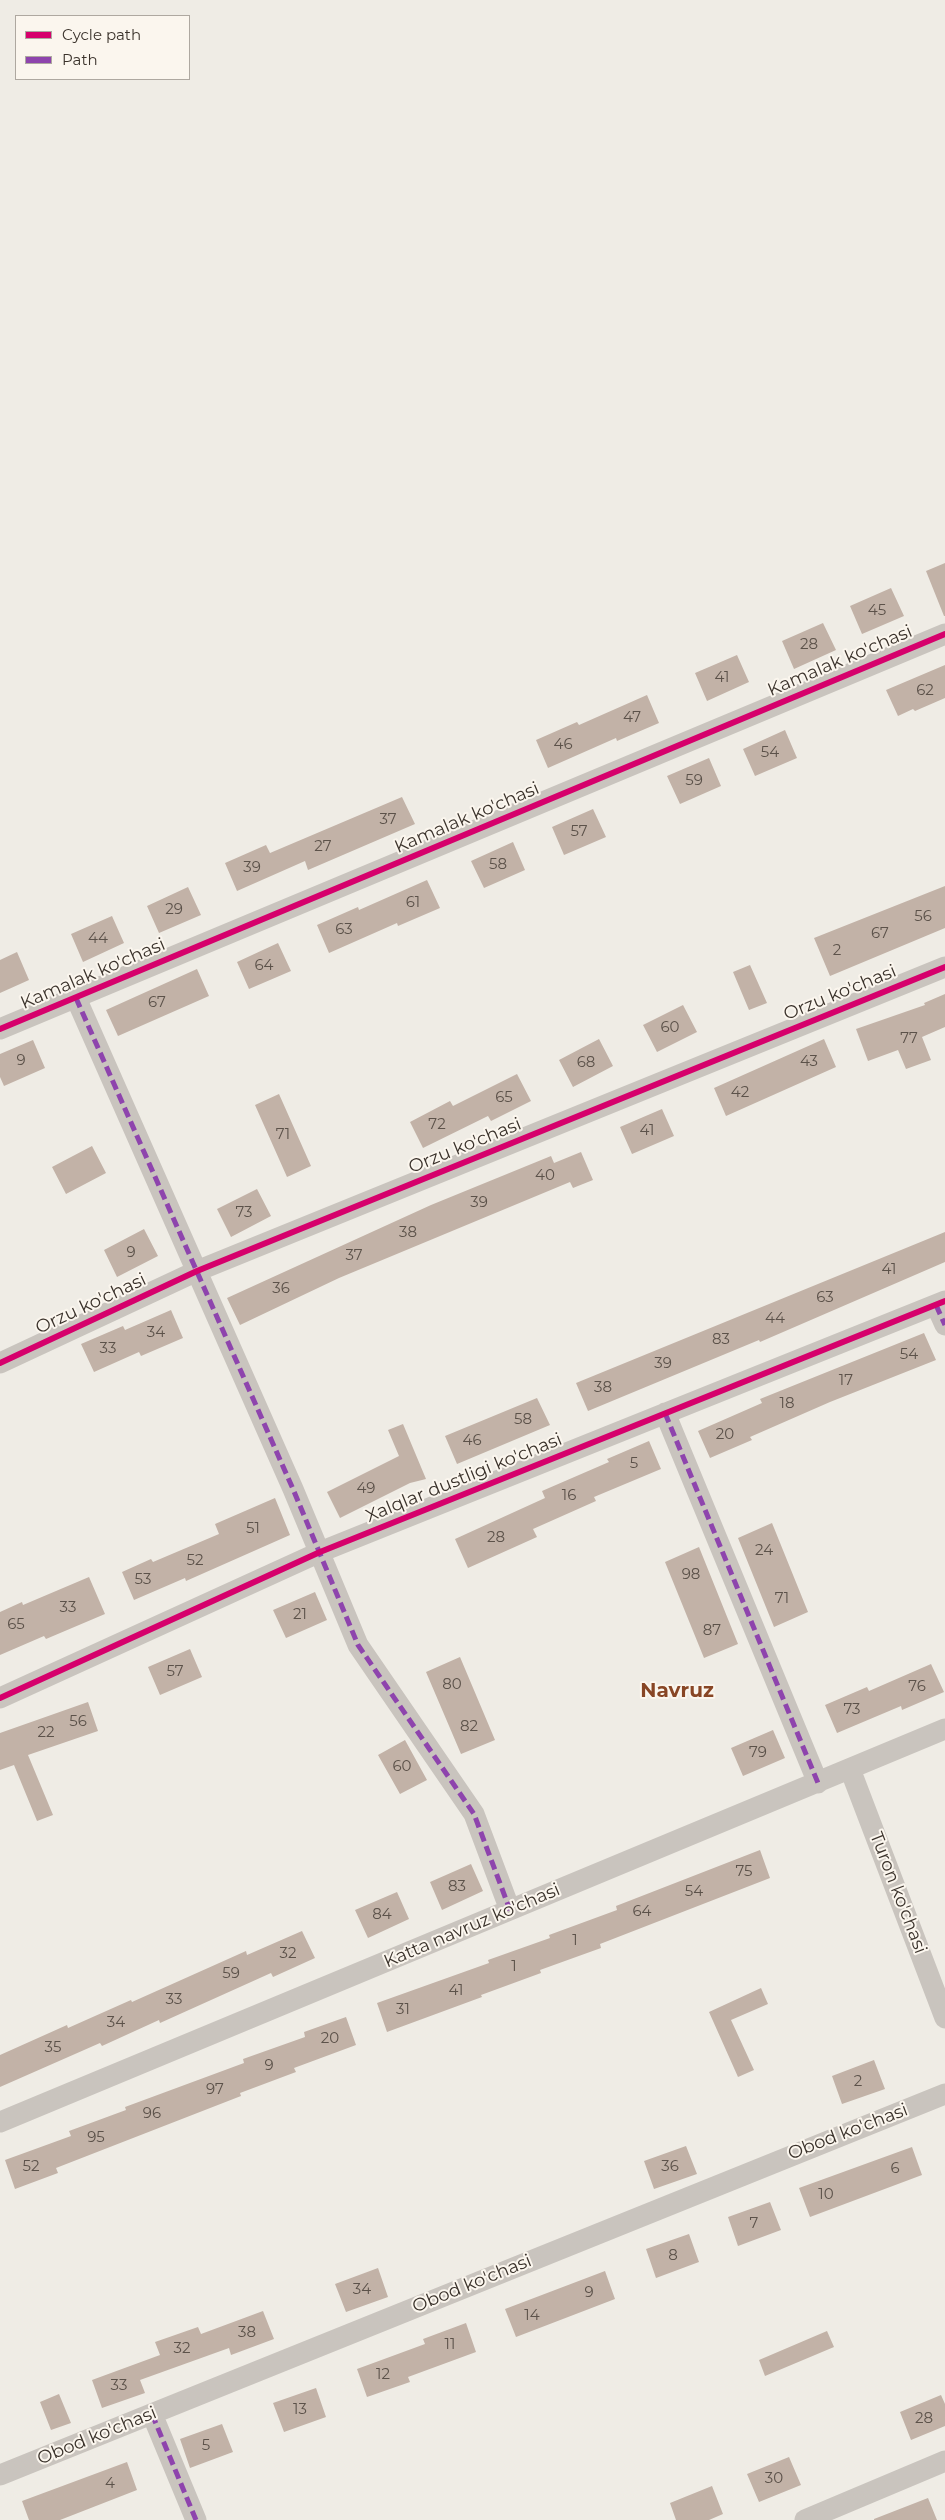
<!DOCTYPE html>
<style>
body{margin:0}
#map{position:relative;width:945px;height:2520px;overflow:hidden;background:#efece5;font-family:Montserrat,sans-serif}
canvas{display:block}
.legend{position:absolute;left:15px;top:15px;width:175px;height:65px;box-sizing:border-box;background:#fbf6ee;border:1px solid #aea8a0;margin:0;padding:6px 9px;list-style:none;font-size:15px;color:#3a322b}
.legend li{display:flex;align-items:center;gap:10px;height:25px}
.legend b{width:25px;border:1px solid #aea8a0}
</style>
<div id="map">
<canvas width="945" height="2520"></canvas>
<ul class="legend">
<li><b style="height:6px;background:#d6006c"></b>Cycle path</li>
<li><b style="height:6px;background:#8e44ad"></b>Path</li>
</ul>
</div>
<script>
const c = document.querySelector('canvas').getContext('2d');
c.lineJoin = 'round';
function paint(path, color) { c.fillStyle = color; c.fill(path, 'evenodd'); }
const toPath = rows => new Path2D(rows.map(r => 'M' + r).join(''));
function trace(path, color, width, dash) { c.strokeStyle = color; c.lineWidth = width; c.lineCap = dash ? 'butt' : 'round'; c.setLineDash(dash || []); c.stroke(path); }
function drawText(font, color, halo, rows, align = 'center') {
  c.font = font + ' Montserrat,sans-serif'; c.lineWidth = 4; c.setLineDash([]); c.textBaseline = 'middle'; c.strokeStyle = halo; c.fillStyle = color; for (const [text, x, y, turn = 0] of rows) {
    c.save(); c.translate(x, y); c.rotate((+turn || 0) * Math.PI / 180); c.textAlign = isNaN(turn) ? turn : align; if (halo) c.strokeText(text, 0, 0); c.fillText(text, 0, 0); c.restore();
  }
}
const building = toPath([
 [945,563,945,616,944,616,926,571],
 [891,588,904,616,862,634,850,606],
 [823,623,836,650,794,669,782,641],
 [737,655,749,682,707,701,695,673],
 [945,665,945,698,915,711,913,709,898,716,886,690],
 [647,695,659,723,617,741,616,738,548,768,536,740,577,722,579,725],
 [785,730,797,758,755,776,743,749],
 [709,758,721,786,680,804,667,776],
 [402,797,415,824,308,870,305,861,237,891,225,863,266,845,270,853],
 [593,809,606,837,564,855,552,827],
 [513,842,525,870,484,888,471,861],
 [427,880,440,908,398,926,397,923,329,953,317,925,358,907,359,910],
 [945,886,945,928,830,976,814,938],
 [188,887,201,915,159,933,147,906],
 [112,916,124,943,83,962,71,934],
 [278,943,291,971,249,989,237,962],
 [17,952,29,980,0,993,0,960],
 [750,965,767,1003,749,1010,733,972],
 [197,969,209,996,118,1036,106,1010],
 [945,994,945,1027,922,1037,931,1060,906,1069,898,1050,868,1061,856,1029,925,1005,924,1003],
 [683,1005,697,1032,657,1052,643,1025],
 [599,1039,613,1066,573,1087,559,1060],
 [824,1039,836,1067,726,1116,714,1088],
 [33,1040,45,1068,4,1086,0,1077,0,1054],
 [517,1074,531,1101,491,1121,488,1116,423,1148,410,1122,450,1101,453,1106],
 [279,1094,311,1166,287,1177,255,1105],
 [662,1109,674,1136,632,1154,620,1127],
 [92,1146,106,1173,66,1194,52,1167],
 [581,1152,593,1180,573,1188,570,1182,339,1278,240,1325,227,1298,431,1205,551,1156,554,1163],
 [257,1189,271,1216,231,1237,217,1209],
 [144,1229,158,1256,117,1277,104,1250],
 [945,1232,945,1262,760,1342,759,1340,588,1411,576,1383],
 [171,1310,183,1338,141,1356,139,1352,94,1372,81,1344,123,1326,125,1330],
 [924,1333,936,1360,830,1402,750,1437,752,1440,710,1458,698,1431,762,1403,760,1399],
 [537,1398,550,1425,457,1464,445,1436],
 [403,1424,426,1479,410,1483,340,1518,327,1492,399,1456,388,1430],
 [649,1441,661,1469,594,1497,596,1501,533,1529,537,1537,468,1568,455,1539,545,1498,542,1491,609,1462,607,1459],
 [275,1498,290,1535,186,1581,185,1578,134,1600,122,1572,151,1559,153,1562,219,1534,215,1524],
 [772,1523,808,1612,774,1627,738,1538],
 [699,1547,738,1644,704,1658,665,1562],
 [89,1577,105,1614,46,1639,44,1636,0,1655,0,1612,22,1602,23,1605],
 [315,1592,327,1620,286,1638,273,1610],
 [190,1649,202,1677,160,1695,148,1667],
 [460,1657,495,1740,461,1754,426,1672],
 [931,1664,944,1692,902,1710,901,1706,837,1733,825,1705,867,1687,869,1691],
 [88,1702,98,1731,28,1755,53,1815,37,1821,14,1765,0,1770,0,1733],
 [773,1730,785,1758,743,1776,731,1748],
 [405,1740,427,1780,400,1794,378,1755],
 [760,1850,770,1878,600,1944,601,1948,540,1970,541,1973,481,1995,482,1997,387,2032,377,2003,489,1963,488,1960,550,1938,549,1935,617,1910,616,1906],
 [471,1864,483,1891,442,1910,430,1882],
 [397,1892,409,1919,368,1938,355,1910],
 [302,1931,315,1958,273,1977,271,1973,160,2023,159,2020,102,2046,100,2043,0,2087,0,2055,67,2025,68,2028,131,2000,132,2002,246,1951,247,1955],
 [761,1988,768,2004,731,2020,754,2070,738,2077,709,2012],
 [346,2017,356,2045,294,2068,296,2072,240,2093,241,2096,56,2168,58,2173,15,2189,5,2160,71,2136,69,2131,126,2110,125,2107,244,2063,243,2059,305,2037,304,2032],
 [874,2060,885,2089,842,2104,832,2076],
 [686,2146,697,2174,654,2189,644,2161],
 [912,2147,922,2175,810,2217,799,2188],
 [770,2202,781,2230,738,2246,728,2217],
 [689,2234,699,2262,656,2278,646,2249],
 [378,2268,388,2297,346,2312,335,2284],
 [605,2271,615,2299,516,2337,505,2309],
 [263,2311,274,2339,231,2355,229,2348,140,2380,145,2393,102,2408,92,2380,160,2355,155,2342,198,2327,201,2334],
 [466,2323,476,2352,408,2377,410,2382,367,2397,357,2369,425,2344,423,2339],
 [827,2331,834,2347,765,2376,759,2360],
 [316,2388,326,2417,284,2432,273,2403],
 [59,2394,71,2423,51,2430,40,2402],
 [941,2395,945,2404,945,2426,911,2440,900,2412],
 [222,2424,233,2452,190,2468,180,2439],
 [789,2457,801,2485,759,2502,747,2474],
 [127,2462,137,2490,60,2520,29,2520,22,2501],
 [712,2486,723,2514,709,2520,676,2520,670,2503],
 [928,2498,937,2520,874,2520,874,2519]
]);
const minor = toPath([
 [76,998,293,1489,358,1645,474,1814,510,1910],
 [0,1029,945,634],
 [936,1305,945,1325],
 [0,1363,197,1271,945,967],
 [665,1413,818,1783],
 [0,1698,320,1552,945,1301],
 [850,1769,945,2018],
 [0,2122,945,1729],
 [152,2414,196,2520],
 [0,2475,945,2094],
 [805,2520,945,2461]
]);
const quiet = toPath([
 [76,998,293,1489,358,1645,474,1814,510,1910],
 [936,1305,945,1325],
 [665,1413,818,1783],
 [152,2414,196,2520]
]);
const cycleway = toPath([
 [0,1029,945,634],
 [0,1363,197,1271,945,967],
 [0,1698,320,1552,945,1301]
]);
const numberNames = [
 ["45",877,611],
 ["28",809,645],
 ["41",722,678],
 ["62",925,691],
 ["47",632,718],
 ["46",563,745],
 ["54",770,753],
 ["59",694,781],
 ["37",388,820],
 ["57",579,832],
 ["27",323,847],
 ["58",498,865],
 ["39",252,868],
 ["61",413,903],
 ["29",174,910],
 ["56",923,917],
 ["63",344,930],
 ["67",880,934],
 ["44",98,939],
 ["2",837,951],
 ["64",264,966],
 ["67",157,1003],
 ["60",670,1028],
 ["77",909,1039],
 ["9",21,1061],
 ["43",809,1062],
 ["68",586,1063],
 ["42",740,1093],
 ["65",504,1098],
 ["72",437,1125],
 ["41",647,1131],
 ["71",283,1135],
 ["40",545,1176],
 ["39",479,1203],
 ["73",244,1213],
 ["38",408,1233],
 ["9",131,1253],
 ["37",354,1256],
 ["41",889,1270],
 ["36",281,1289],
 ["63",825,1298],
 ["44",775,1319],
 ["34",156,1333],
 ["83",721,1340],
 ["33",108,1349],
 ["54",909,1355],
 ["39",663,1364],
 ["17",846,1381],
 ["38",603,1388],
 ["18",787,1404],
 ["58",523,1420],
 ["20",725,1435],
 ["46",472,1441],
 ["5",634,1464],
 ["49",366,1489],
 ["16",569,1496],
 ["51",253,1529],
 ["28",496,1538],
 ["24",764,1551],
 ["52",195,1561],
 ["98",691,1575],
 ["53",143,1580],
 ["71",782,1599],
 ["33",68,1608],
 ["21",300,1615],
 ["65",16,1625],
 ["87",712,1631],
 ["57",175,1672],
 ["80",452,1685],
 ["76",917,1687],
 ["73",852,1710],
 ["56",78,1722],
 ["82",469,1727],
 ["22",46,1733],
 ["79",758,1753],
 ["60",402,1767],
 ["75",744,1872],
 ["83",457,1887],
 ["54",694,1892],
 ["64",642,1912],
 ["84",382,1915],
 ["1",575,1941],
 ["32",288,1954],
 ["1",514,1967],
 ["59",231,1974],
 ["41",456,1991],
 ["33",174,2000],
 ["31",403,2010],
 ["34",116,2023],
 ["20",330,2039],
 ["35",53,2048],
 ["9",269,2066],
 ["2",858,2082],
 ["97",215,2090],
 ["96",152,2114],
 ["95",96,2138],
 ["52",31,2167],
 ["36",670,2167],
 ["6",895,2169],
 ["10",826,2195],
 ["7",754,2224],
 ["8",673,2256],
 ["34",362,2290],
 ["9",589,2293],
 ["14",532,2316],
 ["38",247,2333],
 ["11",450,2345],
 ["32",182,2349],
 ["12",383,2375],
 ["33",119,2386],
 ["13",300,2410],
 ["28",924,2419],
 ["5",206,2446],
 ["30",774,2479],
 ["4",110,2484]
];
const streetNames = [
 ["Kamalak ko'chasi",840,661,-23],
 ["Kamalak ko'chasi",467,818,-23],
 ["Kamalak ko'chasi",93,974,-23],
 ["Orzu ko'chasi",840,993,-22],
 ["Orzu ko'chasi",465,1146,-22],
 ["Orzu ko'chasi",91,1304,-25],
 ["Xalqlar dustligi ko'chasi",464,1478,-22],
 ["Turon ko'chasi",898,1893,69],
 ["Katta navruz ko'chasi",472,1926,-23],
 ["Obod ko'chasi",848,2132,-21],
 ["Obod ko'chasi",472,2284,-22],
 ["Obod ko'chasi",97,2436,-22]
];
const quarterNames = [
 ["Navruz",677,1691]
];
paint(building, '#c2b2a7');
trace(minor, '#c9c4be', 21);
trace(quiet, '#8e44ad', 5, [10, 5]);
trace(cycleway, '#d6006c', 6);
drawText('15px', '#5c524a', null, numberNames);
drawText('18px', '#3a322b', '#fbf6ee', streetNames);
drawText('bold 20px', '#884625', '#fbf6ee', quarterNames);
</script>
